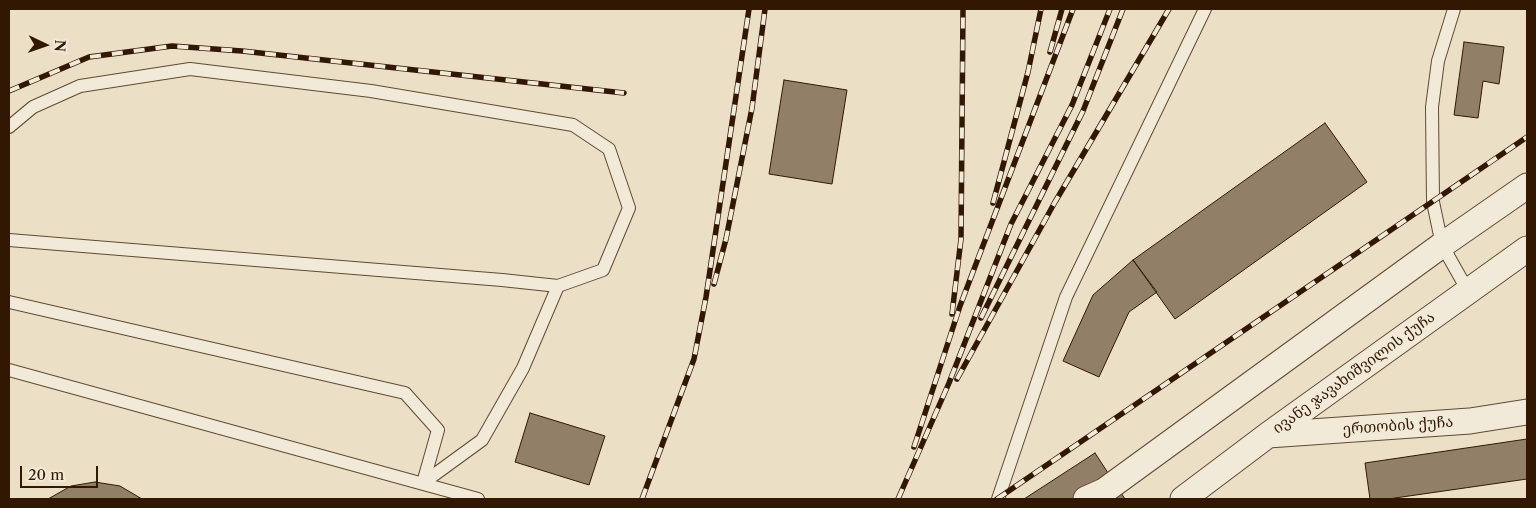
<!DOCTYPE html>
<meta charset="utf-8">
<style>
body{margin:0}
#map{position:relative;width:1536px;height:508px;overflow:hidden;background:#ebdfc5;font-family:"Libre Caslon Text",serif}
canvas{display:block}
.frame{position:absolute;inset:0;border:10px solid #321802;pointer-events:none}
.north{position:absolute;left:20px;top:20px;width:50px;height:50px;-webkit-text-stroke:4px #f2ead9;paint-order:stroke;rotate:93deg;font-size:14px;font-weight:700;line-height:20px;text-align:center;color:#321802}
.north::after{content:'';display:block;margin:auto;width:18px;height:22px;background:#321802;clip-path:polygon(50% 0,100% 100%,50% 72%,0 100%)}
.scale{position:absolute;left:20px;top:466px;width:78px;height:22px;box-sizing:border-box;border:2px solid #321802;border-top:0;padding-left:6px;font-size:15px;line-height:18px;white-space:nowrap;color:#321802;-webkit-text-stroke:4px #f2ead9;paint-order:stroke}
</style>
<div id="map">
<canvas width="1536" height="508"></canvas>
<div class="frame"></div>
<div class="north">N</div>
<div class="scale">20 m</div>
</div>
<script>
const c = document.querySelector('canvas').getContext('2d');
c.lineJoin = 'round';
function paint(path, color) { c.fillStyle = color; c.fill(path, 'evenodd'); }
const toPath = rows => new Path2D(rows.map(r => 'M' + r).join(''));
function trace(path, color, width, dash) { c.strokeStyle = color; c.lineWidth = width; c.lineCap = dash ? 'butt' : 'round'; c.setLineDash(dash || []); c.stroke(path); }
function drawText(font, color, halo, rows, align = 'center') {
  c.font = font + ' "Libre Caslon Text","Noto Serif Georgian",serif'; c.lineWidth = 4.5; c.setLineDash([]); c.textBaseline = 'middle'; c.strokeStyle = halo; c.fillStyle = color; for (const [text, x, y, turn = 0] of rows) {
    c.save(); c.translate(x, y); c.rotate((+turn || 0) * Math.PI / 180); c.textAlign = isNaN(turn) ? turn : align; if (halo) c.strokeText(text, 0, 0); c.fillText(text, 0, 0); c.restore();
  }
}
const building = toPath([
 [1464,42,1504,47,1499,84,1483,81,1478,118,1454,115,1464,42],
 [784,80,847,90,832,184,769,174,784,80],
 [1325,123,1367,182,1175,319,1133,260,1325,123],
 [1133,260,1157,292,1129,312,1099,377,1063,361,1093,295,1133,260],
 [530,413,605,436,589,485,515,462,530,413],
 [1527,439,1527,479,1388,499,1370,499,1365,463,1527,439],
 [1095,453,1125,499,1024,499,1095,453],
 [95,482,120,486,142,499,48,499,71,486,95,482]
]);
const lane = toPath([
 [1454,9,1438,61,1432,107,1433,202,1442,245,1468,291],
 [9,127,33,107,80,86,190,69,371,91,573,125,609,149,629,208,603,270,558,286,502,280,9,240],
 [9,302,405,393,438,430,423,483,482,440,523,368,558,286],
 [9,370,478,499],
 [998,499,1066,297,1205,9]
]);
const street = toPath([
 [1268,435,1470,421,1527,412],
 [1086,499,1104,491,1442,245,1527,186],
 [1183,499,1268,435,1527,249]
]);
const rail = toPath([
 [1050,52,1062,9],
 [9,91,89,57,172,46,242,51,624,93],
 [993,203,1028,72,1041,9],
 [714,284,726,239,752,108,765,9],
 [952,314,961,239,963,9],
 [981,318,1083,111,1123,9],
 [957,379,1055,202,1169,9],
 [914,447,960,306,1073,9],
 [642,499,694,359,706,297,749,9],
 [898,499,949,383,1011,224,1072,105,1110,9],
 [997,499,1527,137]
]);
const streetNames = [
 ["ივანე ჯავახიშვილის ქუჩა",1354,373,-36],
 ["ერთობის ქუჩა",1398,426,-4]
];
paint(building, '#927f67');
trace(building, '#321802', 1);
trace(lane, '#604a33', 14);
trace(street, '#604a33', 27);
trace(lane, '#f2ead9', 12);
trace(street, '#f2ead9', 25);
trace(rail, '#321802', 5.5);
trace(rail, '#f2ead9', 4, [11]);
drawText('15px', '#321802', '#f2ead9', streetNames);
</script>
